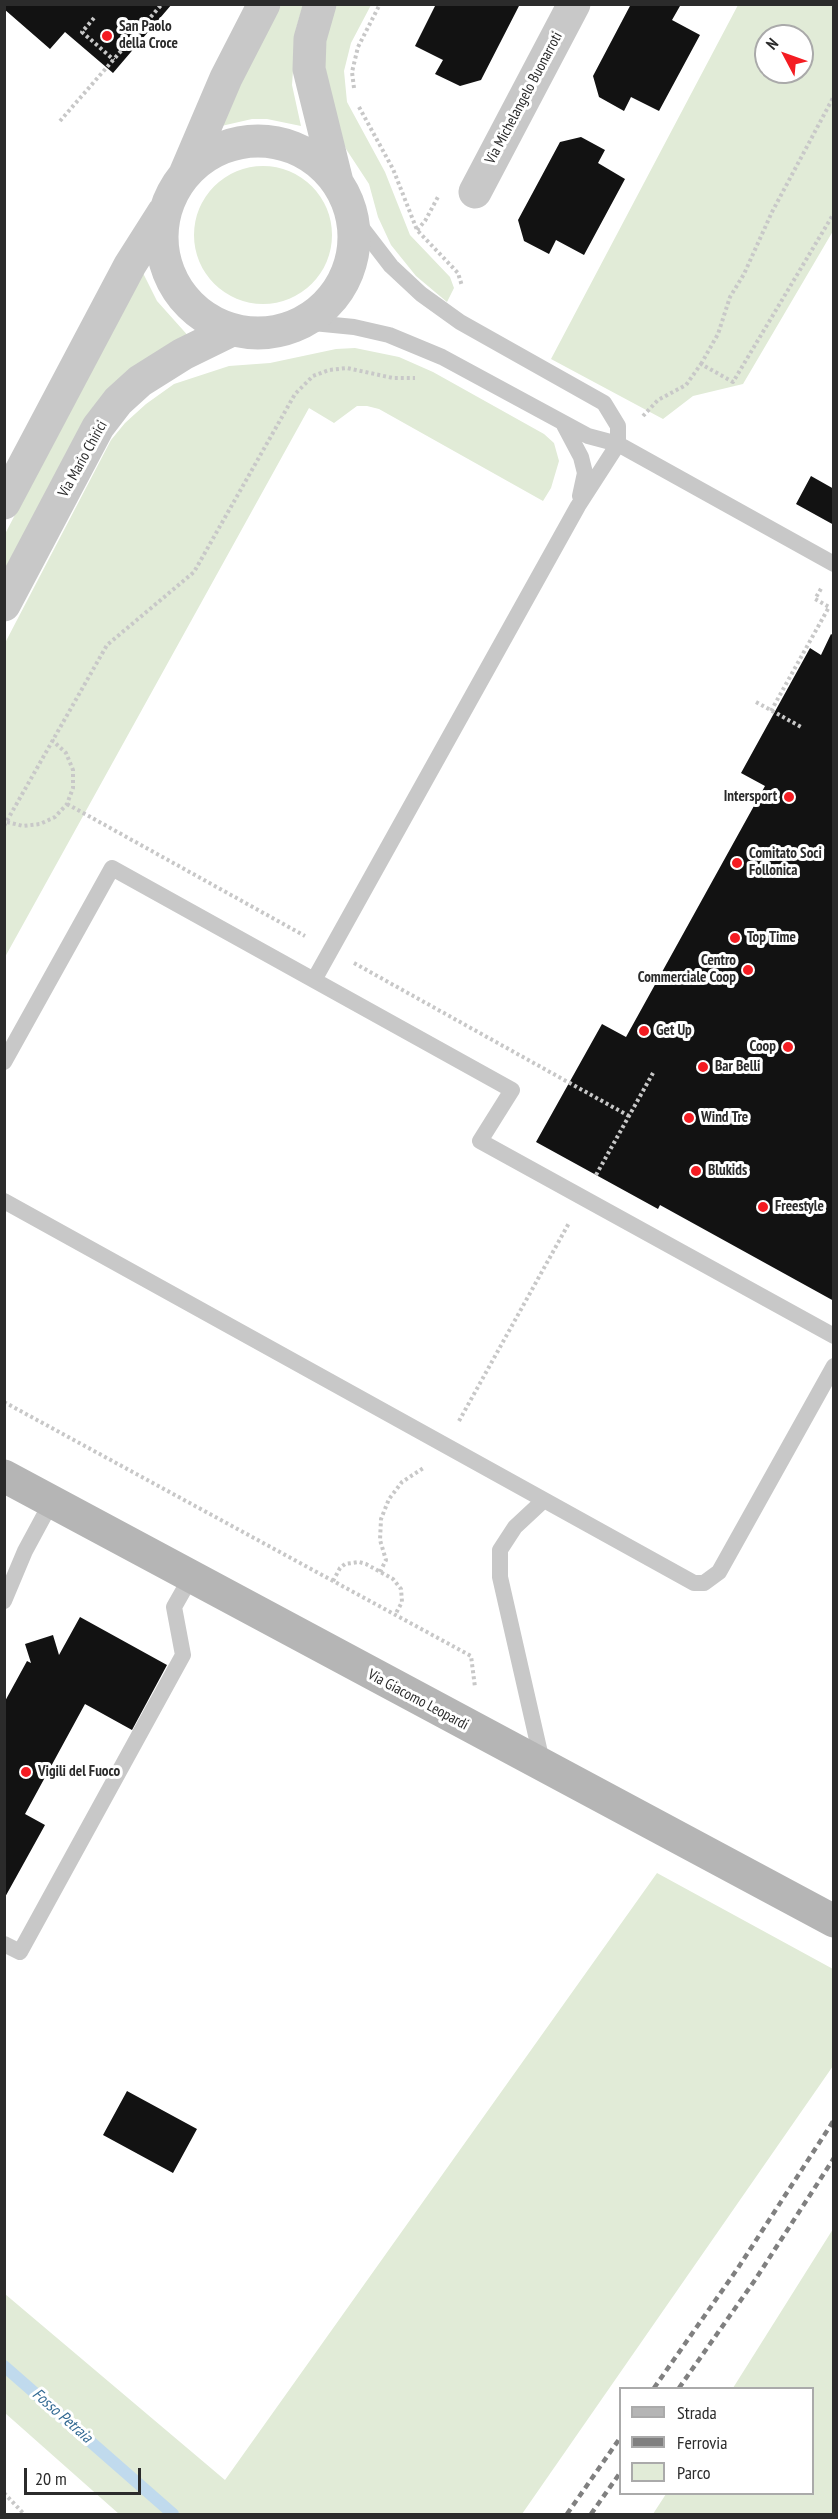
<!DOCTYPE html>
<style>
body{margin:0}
#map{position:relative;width:838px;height:2519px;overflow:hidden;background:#fff;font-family:"PT Sans Narrow",sans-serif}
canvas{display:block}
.frame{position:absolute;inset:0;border:6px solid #2b2b2b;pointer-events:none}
.legend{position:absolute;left:619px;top:2387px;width:195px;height:108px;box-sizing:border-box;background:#fff;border:2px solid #aaa;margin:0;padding:8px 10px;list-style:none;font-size:18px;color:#2b2b2b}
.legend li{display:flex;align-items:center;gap:12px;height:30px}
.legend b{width:30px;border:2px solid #aaa}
.north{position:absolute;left:754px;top:24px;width:60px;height:60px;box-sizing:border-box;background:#fff;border:2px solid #aaa;border-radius:50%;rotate:311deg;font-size:16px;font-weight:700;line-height:24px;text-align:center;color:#2b2b2b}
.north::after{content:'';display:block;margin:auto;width:21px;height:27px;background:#f41c22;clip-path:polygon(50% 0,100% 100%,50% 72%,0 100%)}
.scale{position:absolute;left:24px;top:2468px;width:117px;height:27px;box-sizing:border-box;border:3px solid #2b2b2b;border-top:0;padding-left:8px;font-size:18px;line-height:21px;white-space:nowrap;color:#2b2b2b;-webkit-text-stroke:4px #fff;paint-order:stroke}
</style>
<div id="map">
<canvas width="838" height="2519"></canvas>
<div class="frame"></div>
<ul class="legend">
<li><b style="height:8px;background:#b5b5b5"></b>Strada</li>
<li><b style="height:8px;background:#808080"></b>Ferrovia</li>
<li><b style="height:16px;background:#e1ebd7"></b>Parco</li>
</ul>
<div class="north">N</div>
<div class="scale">20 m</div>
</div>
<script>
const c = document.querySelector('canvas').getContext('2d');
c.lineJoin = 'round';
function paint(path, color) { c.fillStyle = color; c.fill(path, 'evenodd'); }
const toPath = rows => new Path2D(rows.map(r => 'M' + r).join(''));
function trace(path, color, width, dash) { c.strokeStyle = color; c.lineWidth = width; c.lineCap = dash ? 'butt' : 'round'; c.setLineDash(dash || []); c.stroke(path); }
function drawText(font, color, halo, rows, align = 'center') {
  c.font = font + ' "PT Sans Narrow",sans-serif'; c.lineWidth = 6; c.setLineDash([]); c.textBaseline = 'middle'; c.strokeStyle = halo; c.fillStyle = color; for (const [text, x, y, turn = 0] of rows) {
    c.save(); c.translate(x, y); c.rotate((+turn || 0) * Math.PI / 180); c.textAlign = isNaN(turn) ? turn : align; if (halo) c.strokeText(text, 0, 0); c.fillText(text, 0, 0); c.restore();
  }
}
const green = toPath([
 [281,5,303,5,296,29,292,85,301,126,267,119,252,119,217,127],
 [336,5,371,5,351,43,344,71,347,102,385,172,410,235,450,277,454,288,447,302,416,276,391,245,378,217,369,184,346,149,328,105,324,52,329,25],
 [738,5,833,5,833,231,743,384,693,396,663,419,551,359],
 [766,36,802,36,802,72,766,72],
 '194 235a69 69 0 1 1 138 0a69 69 0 1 1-138 0Z',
 [142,271,157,301,191,339,166,348,5,574,5,534],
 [355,348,399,357,433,372,544,434,554,443,559,461,551,488,543,501,379,409,367,406,357,406,334,423,309,408,5,957,5,643,111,440,125,423,146,404,174,384,229,366,270,363,336,349],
 [657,1873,833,1969,833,2066,522,2514,119,2514,5,2413,5,2294,225,2480],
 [833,2229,833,2514,653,2514,666,2494,812,2494,812,2388,733,2388]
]);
const stream = toPath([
 [4,2366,173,2514]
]);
const building = toPath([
 [4,4,172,4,113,73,65,32,50,49,4,9],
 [436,4,520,4,481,80,460,86,435,74,443,60,415,46],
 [631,4,677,4,680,6,672,20,700,35,659,111,631,97,624,111,599,97,593,76],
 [581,137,605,150,598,163,625,179,584,255,556,240,549,254,524,241,518,220,560,142],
 [811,476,834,489,834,525,796,504],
 [831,634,834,636,834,1301,660,1205,658,1209,536,1142,602,1024,626,1037,765,786,741,773,810,648,821,655],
 [80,1617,167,1665,132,1730,85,1704,25,1814,45,1825,4,1899,4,1703,27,1661,31,1663,25,1644,53,1635,59,1655],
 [127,2091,197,2129,173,2173,103,2135]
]);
const path = toPath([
 [94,18,82,32,114,60],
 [354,88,352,72,358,47,380,4],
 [359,107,393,169,417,230,458,273,462,286],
 [60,121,162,4],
 [417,230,425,221,439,195],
 [701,364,718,334,730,297,744,274,772,212,834,96],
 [643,416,658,400,686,385,701,364,733,382,834,213],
 [756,702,803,728],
 [771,711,829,607,815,599,822,587],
 [67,804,305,936],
 [7,822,23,826,40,824,55,817,67,804,73,788,73,770,66,753,52,740],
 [4,826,107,645,194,572,295,394,313,376,329,370,347,368,393,378,415,378],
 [354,963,629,1116],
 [596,1175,653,1073],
 [4,1402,471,1656,475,1687],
 [459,1421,569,1223],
 [380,1572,386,1560,380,1540,381,1519,389,1499,402,1482,425,1467],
 [333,1581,340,1568,345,1564,359,1562,366,1564,393,1579,401,1589,402,1602,395,1615],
 [4,2493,24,2514]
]);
const service = toPath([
 [303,322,354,327,389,335,442,357,588,436,618,444,834,564],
 [563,423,581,457,585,473,580,496],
 [314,980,578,506,618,444,618,426,604,403,460,322,421,294,391,266,351,214],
 [4,1062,112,868,512,1090,480,1141,834,1336],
 [4,1201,694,1583,704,1583,719,1572,834,1366],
 [4,1601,25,1551,52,1501],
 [543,1766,500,1577,500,1550,515,1527,544,1500],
 [4,1944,20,1952,183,1655,174,1607,191,1577]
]);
const minor = toPath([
 [320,4,310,39,309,69,337,182],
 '162 237a96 96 0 1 1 192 0a96 96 0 1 1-192 0Z',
 [185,174,226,78,264,4],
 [475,192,574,4],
 [4,503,130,265,163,213],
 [4,605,98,427,118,401,140,381,183,354,232,330]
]);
const secondary = toPath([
 [4,1476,834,1921]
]);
const rail = toPath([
 [654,2388,738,2268,834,2120],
 [679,2388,755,2280,834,2158],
 [567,2514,620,2438],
 [591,2514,620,2473]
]);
const markers = [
 [107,36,6,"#f41c22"],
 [789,797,6,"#f41c22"],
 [737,863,6,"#f41c22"],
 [735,938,6,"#f41c22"],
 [748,970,6,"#f41c22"],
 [644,1031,6,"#f41c22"],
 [788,1047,6,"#f41c22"],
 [703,1067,6,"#f41c22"],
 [689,1118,6,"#f41c22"],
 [696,1171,6,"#f41c22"],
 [763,1207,6,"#f41c22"],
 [26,1772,6,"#f41c22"]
];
const poiNames = [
 ["San Paolo",119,27],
 ["della Croce",119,44],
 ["Intersport",777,797,"right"],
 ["Comitato Soci",749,854],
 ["Follonica",749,871],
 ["Top Time",747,938],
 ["Centro",736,961,"right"],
 ["Commerciale Coop",736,978,"right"],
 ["Get Up",656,1031],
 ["Coop",776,1047,"right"],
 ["Bar Belli",715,1067],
 ["Wind Tre",701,1118],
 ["Blukids",708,1171],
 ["Freestyle",775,1207],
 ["Vigili del Fuoco",38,1772]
];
const streetNames = [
 ["Via Michelangelo Buonarroti",524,98,-62],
 ["Via Mario Chirici",83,459,-61],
 ["Via Giacomo Leopardi",418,1700,28]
];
const waterNames = [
 ["Fosso Petraia",62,2416,41]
];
paint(green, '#e1ebd7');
trace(stream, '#c0daed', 12);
paint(building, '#121212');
trace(path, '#c8c8c8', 4, [3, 3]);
trace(service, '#c8c8c8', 16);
trace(minor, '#c8c8c8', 33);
trace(secondary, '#b5b5b5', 33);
trace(rail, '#808080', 4.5, [6, 4.5]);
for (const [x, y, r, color] of markers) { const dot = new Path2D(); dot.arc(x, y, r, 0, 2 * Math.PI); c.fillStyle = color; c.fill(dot); trace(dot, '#fff', 2); }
drawText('bold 15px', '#2b2b2b', '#fff', poiNames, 'left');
drawText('15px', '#2b2b2b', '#fff', streetNames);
drawText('italic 16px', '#336a93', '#fff', waterNames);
</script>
